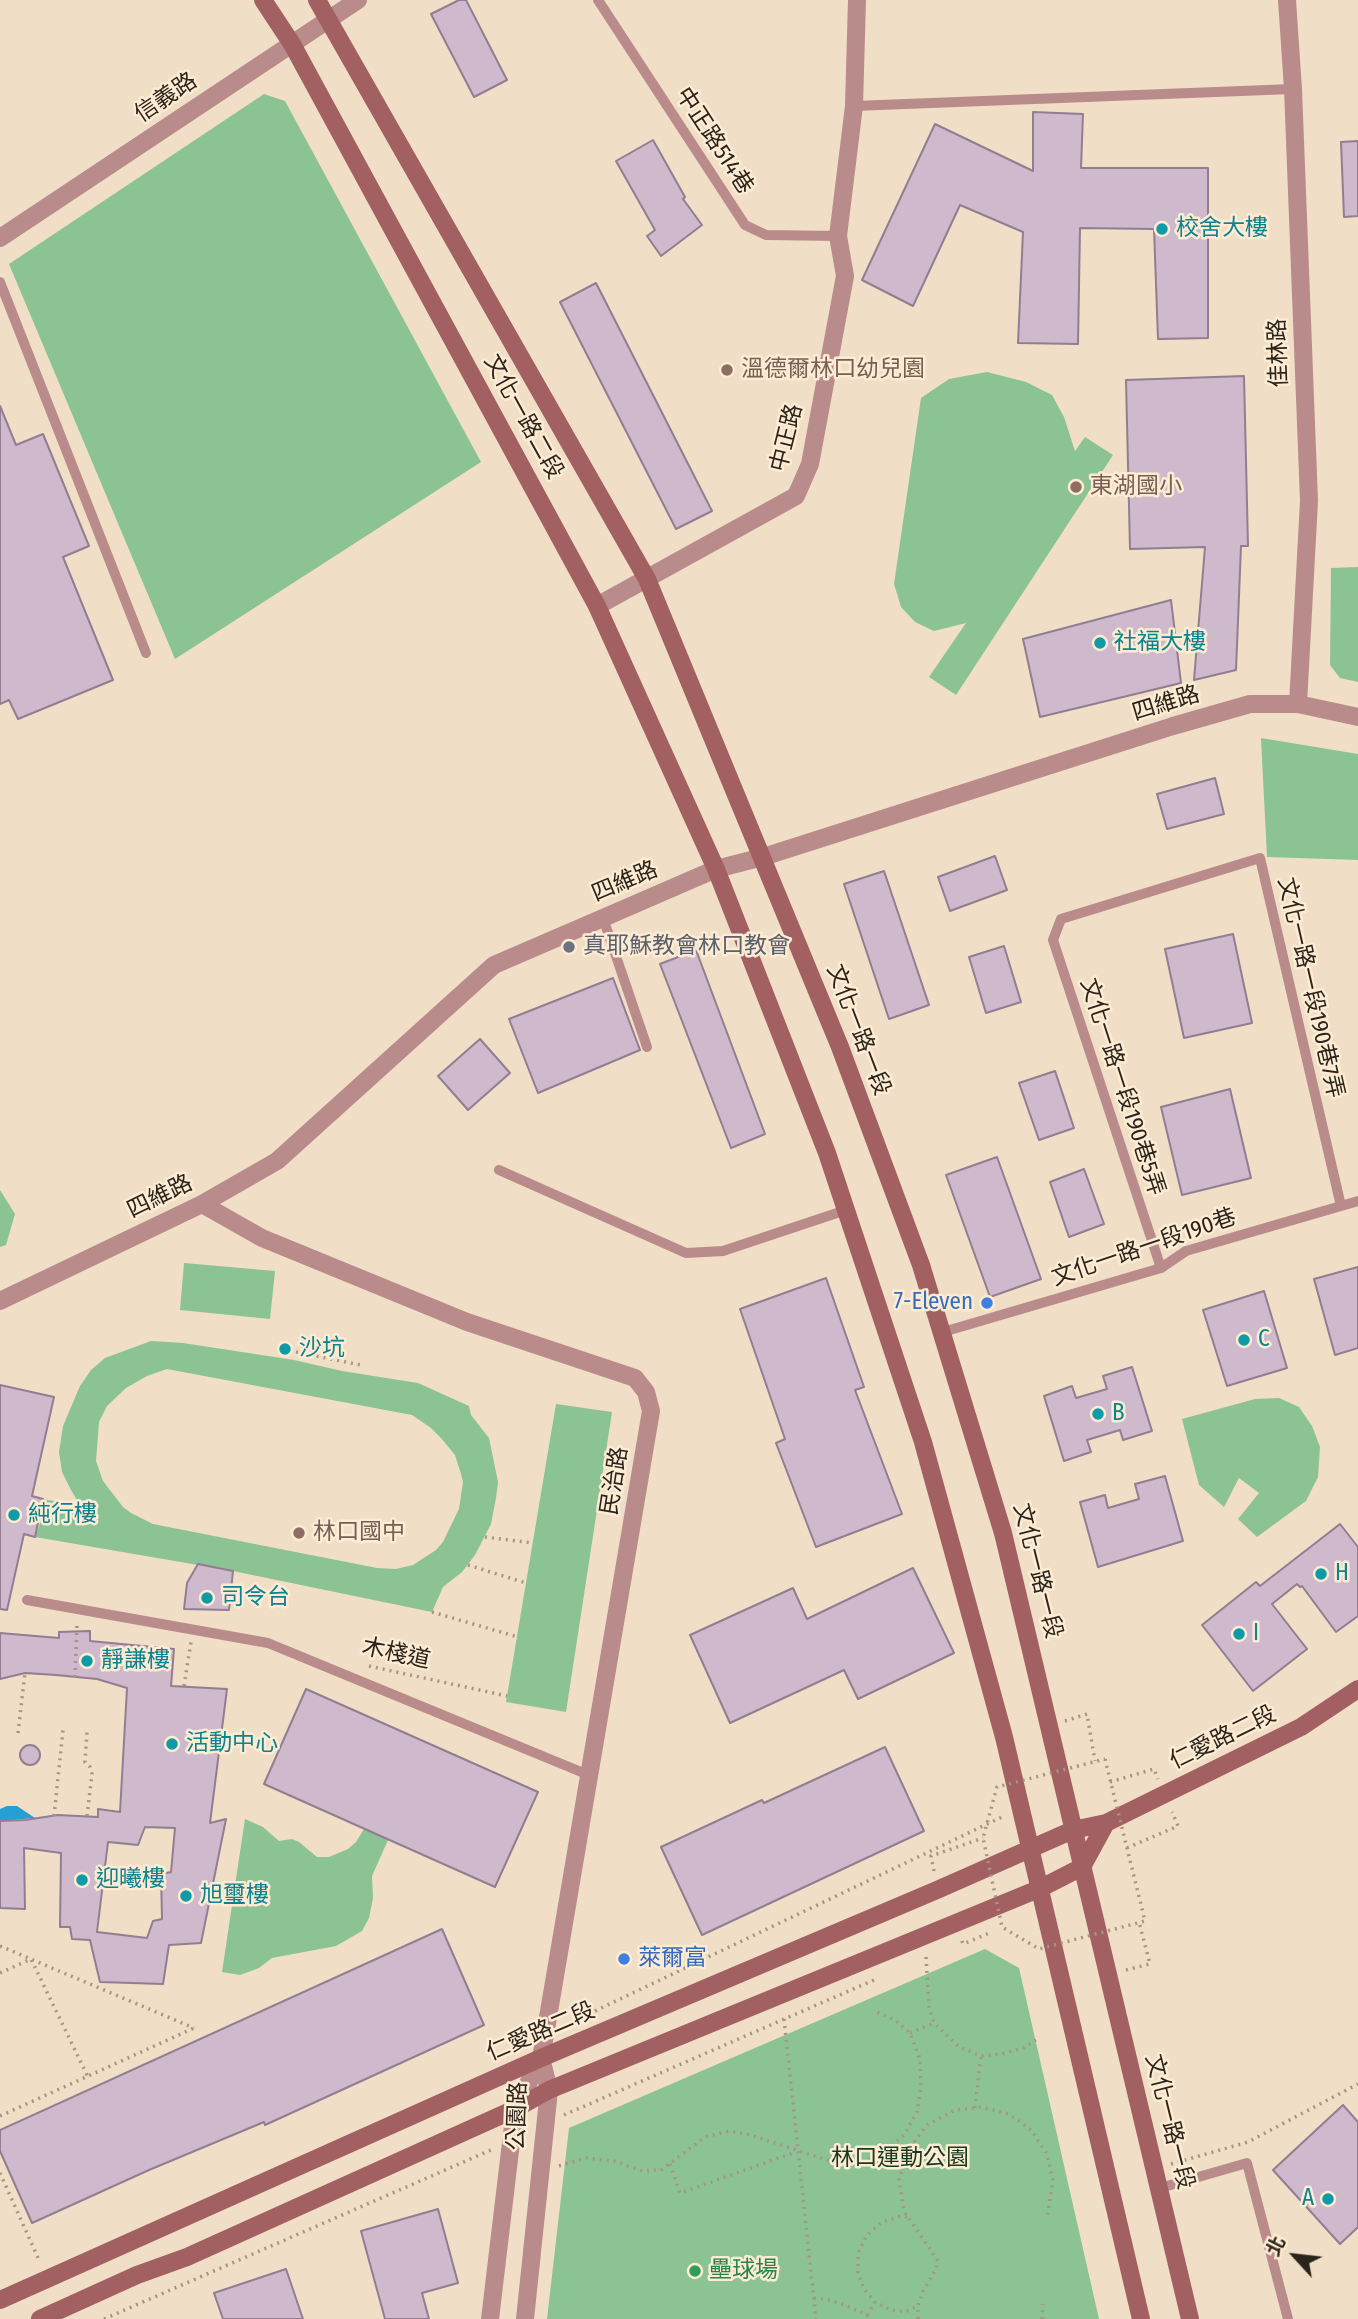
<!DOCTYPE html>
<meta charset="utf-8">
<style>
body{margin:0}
#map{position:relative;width:1358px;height:2319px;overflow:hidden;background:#f0dec6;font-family:"Fira Sans Condensed","Noto Sans TC",sans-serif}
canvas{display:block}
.north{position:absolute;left:1260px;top:2221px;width:70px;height:70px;-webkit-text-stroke:5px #fdebd3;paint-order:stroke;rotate:297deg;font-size:19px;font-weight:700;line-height:28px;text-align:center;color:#2b241b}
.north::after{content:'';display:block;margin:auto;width:24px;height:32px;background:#2b241b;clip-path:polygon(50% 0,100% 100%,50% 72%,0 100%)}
</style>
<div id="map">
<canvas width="1358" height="2319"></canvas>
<div class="north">北</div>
</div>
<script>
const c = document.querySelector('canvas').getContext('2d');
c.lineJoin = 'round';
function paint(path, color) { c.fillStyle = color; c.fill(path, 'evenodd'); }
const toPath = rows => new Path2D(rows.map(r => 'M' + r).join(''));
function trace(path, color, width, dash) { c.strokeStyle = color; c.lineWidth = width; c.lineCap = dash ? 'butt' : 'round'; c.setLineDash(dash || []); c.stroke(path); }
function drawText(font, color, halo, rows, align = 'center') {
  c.font = font + ' "Fira Sans Condensed","Noto Sans TC",sans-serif'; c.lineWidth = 5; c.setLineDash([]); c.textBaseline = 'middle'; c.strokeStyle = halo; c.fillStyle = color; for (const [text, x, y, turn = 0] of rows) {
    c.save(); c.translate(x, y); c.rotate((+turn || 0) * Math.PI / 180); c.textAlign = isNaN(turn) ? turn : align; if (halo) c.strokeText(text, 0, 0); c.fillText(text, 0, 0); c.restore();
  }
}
const green = toPath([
 [264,94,285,101,481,462,175,659,9,264],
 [987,372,1026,382,1052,395,1064,417,1075,451,1085,437,1113,455,956,695,929,677,966,623,934,631,915,622,901,607,894,584,921,398,949,379],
 [1358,567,1358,682,1340,678,1330,665,1331,568],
 [1261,738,1358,754,1358,860,1267,857],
 [0,1190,15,1214,6,1245,0,1247],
 [184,1263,275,1271,270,1319,180,1310],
 [151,1341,183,1343,294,1360,342,1371,418,1383,469,1406,471,1415,489,1438,498,1482,496,1498,491,1524,475,1555,462,1572,443,1587,432,1612,233,1571,35,1537,42,1518,43,1499,89,1508,77,1500,71,1490,62,1472,59,1452,63,1426,80,1386,91,1370,105,1358],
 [167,1369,412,1415,431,1428,441,1438,455,1455,461,1474,463,1482,459,1509,443,1542,436,1550,413,1565,396,1569,377,1568,153,1524,131,1513,123,1507,103,1481,96,1461,99,1422,107,1406,126,1388,147,1376],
 [1279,1398,1299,1407,1312,1426,1320,1447,1318,1477,1306,1501,1257,1537,1238,1519,1259,1493,1239,1478,1224,1507,1199,1485,1182,1419,1255,1399],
 [556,1404,612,1412,566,1712,506,1702],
 [245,1819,263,1827,279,1841,292,1839,299,1842,317,1857,329,1857,348,1849,356,1842,364,1829,388,1840,372,1876,373,1898,369,1918,362,1931,336,1946,272,1958,259,1968,240,1975,222,1972],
 [985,1949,1019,1968,1099,2319,547,2319,569,2128]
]);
const water = toPath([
 [7,1806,17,1806,35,1818,0,1821,0,1809]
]);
const building = toPath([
 [459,0,466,0,507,80,474,97,431,14,459,0],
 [1033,112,1083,114,1081,168,1208,168,1208,338,1158,339,1154,229,1080,228,1078,344,1018,343,1023,232,960,205,913,306,862,280,935,124,1033,171,1033,112],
 [653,140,685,197,683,199,702,225,661,256,647,236,655,230,616,161,653,140],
 [1358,141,1358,216,1344,217,1341,142,1358,141],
 [596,283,712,511,676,529,560,302,596,283],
 [1244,376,1248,546,1241,546,1236,670,1194,680,1205,547,1130,549,1126,380,1244,376],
 [0,406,16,445,43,434,89,546,63,557,113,680,18,719,9,700,0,704,0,406],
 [1171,600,1181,683,1040,717,1023,639,1171,600],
 [1215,778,1224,814,1167,829,1157,794,1215,778],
 [995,856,1007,890,950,911,938,877,995,856],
 [884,871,929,1005,889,1019,844,884,884,871],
 [1233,934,1252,1023,1184,1038,1165,949,1233,934],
 [1004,946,1021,1002,986,1013,969,957,1004,946],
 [696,950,765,1134,731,1148,660,964,696,950],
 [613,978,640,1050,538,1093,509,1019,613,978],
 [480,1039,510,1073,468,1110,438,1076,480,1039],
 [1055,1071,1074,1128,1039,1140,1019,1083,1055,1071],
 [1230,1089,1251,1178,1182,1195,1161,1107,1230,1089],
 [997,1157,1041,1279,990,1297,946,1175,997,1157],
 [1084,1169,1104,1224,1069,1237,1050,1182,1084,1169],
 [1358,1267,1358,1348,1335,1355,1314,1279,1358,1267],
 [826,1278,864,1387,855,1390,902,1514,816,1547,776,1443,785,1439,740,1309,826,1278],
 [1264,1291,1287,1368,1227,1386,1203,1310,1264,1291],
 [1132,1367,1152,1431,1123,1440,1120,1430,1087,1440,1091,1452,1064,1461,1044,1396,1072,1386,1076,1398,1107,1389,1103,1376,1132,1367],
 [0,1385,54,1397,32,1496,43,1499,35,1537,24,1534,7,1610,0,1609,0,1385],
 [1165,1476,1183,1541,1098,1567,1080,1502,1105,1495,1108,1508,1139,1499,1135,1484,1165,1476],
 [1340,1524,1358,1547,1358,1616,1336,1632,1302,1586,1300,1587,1297,1584,1272,1604,1307,1649,1253,1691,1202,1625,1256,1582,1260,1586,1340,1524],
 [198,1564,233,1571,229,1610,184,1609,187,1583,198,1564],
 [913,1568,954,1653,858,1699,844,1670,730,1723,690,1635,793,1588,807,1619,913,1568],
 [90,1631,90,1641,174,1649,171,1686,227,1689,210,1823,226,1819,201,1943,169,1945,163,1984,100,1982,90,1940,72,1939,70,1927,60,1927,61,1853,24,1848,25,1909,0,1908,0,1821,25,1820,58,1815,98,1817,98,1809,120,1812,127,1688,97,1679,56,1675,25,1673,0,1679,0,1633,59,1638,59,1632,90,1631],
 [145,1827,175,1828,171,1872,161,1874,162,1919,153,1921,147,1938,97,1932,108,1842,138,1845,145,1827],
 [306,1689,538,1792,495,1887,264,1784,306,1689],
 '20 1755a10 10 0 1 1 20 0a10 10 0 1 1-20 0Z',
 [885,1747,924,1831,702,1935,661,1847,762,1800,764,1803,885,1747],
 [442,1929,484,2025,265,2125,264,2122,149,2170,32,2223,0,2151,0,2130,442,1929],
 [1343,2105,1358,2122,1358,2227,1340,2244,1273,2170,1343,2105],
 [438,2209,458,2283,422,2293,429,2319,385,2319,361,2231,438,2209],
 [286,2269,303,2319,223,2319,214,2293,286,2269]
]);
const path = toPath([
 [296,1352,361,1365],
 [39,1517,42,1518],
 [485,1537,533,1543],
 [468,1565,526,1583],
 [432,1612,518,1637],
 [369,1666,507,1696],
 [75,1677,77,1625],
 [184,1686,191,1642],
 [1065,1721,1087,1714,1095,1761],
 [18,1733,25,1673],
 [1110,1782,1154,1769,1158,1779],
 [54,1816,63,1730],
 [87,1816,92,1774,90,1767,85,1762,87,1732],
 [1127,1848,1178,1826,1172,1812],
 [934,1871,931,1856,983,1838],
 [962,1941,963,1944,992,1932],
 [0,1946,194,2028],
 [926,1957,929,2008,934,2023,959,2047,981,2056,1002,2054,1023,2048,1036,2040],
 [1126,1970,1150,1964,1139,1922],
 [0,1973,31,1959,88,2077],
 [784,2019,816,2319],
 [576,2020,1002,1817],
 [910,2033,934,2023],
 [975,2108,981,2056],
 [564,2115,874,1980],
 [0,2116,194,2028],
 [670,2164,680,2193,796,2152],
 [1171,2164,1248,2142,1358,2084],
 [559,2166,586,2158,614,2161,642,2171,661,2170,705,2137,729,2131,750,2135,830,2161,860,2163,883,2154,904,2135,917,2112,921,2085,920,2059,910,2033,895,2020,875,2011],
 [0,2173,39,2260],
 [907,2217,901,2216,882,2222,867,2235,858,2253,858,2273,864,2289,875,2302,890,2310,905,2312,918,2306],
 [814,2298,830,2300,847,2306,867,2315,869,2319],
 [867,2315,875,2302],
 [104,2319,491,2150],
 [918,2319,918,2306,922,2293,936,2269,938,2261,904,2211,899,2180,908,2150,927,2125,955,2110,982,2107,1009,2114,1031,2130,1047,2154,1053,2181,1047,2218],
 [1042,2319,1043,2304]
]);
const service = toPath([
 [598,0,745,225,766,235,838,236],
 [854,106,1293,89],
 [0,282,146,653],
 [603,918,647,1047],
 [499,1170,686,1253,723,1251,846,1210],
 [1161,1268,1053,940,1061,919,1260,858,1341,1206],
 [943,1332,1161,1268,1186,1251,1358,1201],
 [27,1600,268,1643,591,1776],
 [1160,2188,1247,2163,1288,2319]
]);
const minor = toPath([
 [1287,0,1293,89,1309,501,1298,704],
 [0,238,358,0],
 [597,606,796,496,810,464,845,276,838,236,854,106,857,0],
 [202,1204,262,1238,467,1322,635,1378,646,1392,651,1411,545,2035,541,2058,515,2109,490,2319],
 [0,1301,202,1204,277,1161,494,965,603,918,716,869,763,857,1173,726,1250,704,1298,704,1358,717],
 [525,2319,549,2090,541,2058]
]);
const secondary = toPath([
 [263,0,292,44,597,606,716,869,827,1153,923,1442,1004,1737,1141,2319],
 [317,0,647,579,840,1047,921,1265,1003,1533,1190,2319],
 [0,2300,541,2058,937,1890,1073,1830,1106,1823,1301,1727,1358,1689],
 [40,2319,137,2275,187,2257,515,2109,549,2090,1041,1888,1082,1867,1106,1823]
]);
const pathBridge = toPath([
 [1105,1759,1145,1921,1039,1949,1002,1927,983,1838,997,1787,1105,1759]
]);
const markers = [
 [1162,229,7,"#0f9aa8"],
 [727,370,7,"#8d6e63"],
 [1076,487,7,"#8d6e63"],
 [1100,643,7,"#0f9aa8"],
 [569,947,7,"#6b7280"],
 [987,1303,7,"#3f7fe0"],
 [1244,1340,7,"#0f9aa8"],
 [285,1349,7,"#0f9aa8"],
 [1098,1414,7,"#0f9aa8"],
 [14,1515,7,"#0f9aa8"],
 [299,1533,7,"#8d6e63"],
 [1321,1574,7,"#0f9aa8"],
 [207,1598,7,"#0f9aa8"],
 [1239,1634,7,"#0f9aa8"],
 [87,1661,7,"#0f9aa8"],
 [172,1744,7,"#0f9aa8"],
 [82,1880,7,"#0f9aa8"],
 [186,1896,7,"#0f9aa8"],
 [624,1959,7,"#3f7fe0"],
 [1328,2199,7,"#0f9aa8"],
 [695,2271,7,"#2e9e5b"]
];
const streetNames = [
 ["信義路",166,98,-34],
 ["中正路514巷",714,141,57],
 ["佳林路",1279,353,-92],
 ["文化一路二段",523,417,61],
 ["中正路",787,438,-76],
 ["四維路",1166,704,-17],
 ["四維路",625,882,-23],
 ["文化一路一段190巷7弄",1310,988,77],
 ["文化一路一段",858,1030,69],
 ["文化一路一段190巷5弄",1122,1087,72],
 ["四維路",160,1197,-26],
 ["文化一路一段190巷",1144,1248,-19],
 ["民治路",615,1481,-81],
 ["文化一路一段",1037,1571,76],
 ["木棧道",396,1654,12],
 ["仁愛路二段",1223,1738,-26],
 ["仁愛路二段",541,2032,-23],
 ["公園路",518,2116,-88],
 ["文化一路一段",1169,2122,76]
];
const cultureNames = [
 ["校舍大樓",1176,229],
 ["社福大樓",1114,643],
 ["C",1258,1340],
 ["沙坑",299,1349],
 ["B",1112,1414],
 ["純行樓",28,1515],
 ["H",1335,1574],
 ["司令台",221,1598],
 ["I",1253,1634],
 ["靜謙樓",101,1661],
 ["活動中心",186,1744],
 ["迎曦樓",96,1880],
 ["旭璽樓",200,1896],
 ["A",1314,2199,"right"]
];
const educationNames = [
 ["溫德爾林口幼兒園",741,370],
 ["東湖國小",1090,487],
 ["林口國中",313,1533]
];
const worshipNames = [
 ["真耶穌教會林口教會",583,947]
];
const shopNames = [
 ["7-Eleven",973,1303],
 ["萊爾富",638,1959,"left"]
];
const parkNames = [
 ["林口運動公園",900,2159]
];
const leisureNames = [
 ["壘球場",709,2271]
];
paint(green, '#8bc394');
paint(water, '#24a0d5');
paint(building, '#cfb9cd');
trace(building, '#927d91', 2);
trace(path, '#a49684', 3.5, [2, 5]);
trace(service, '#ba8b8b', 10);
trace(minor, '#ba8b8b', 18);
trace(secondary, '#a36062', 18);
trace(pathBridge, '#a49684', 3.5, [2, 5]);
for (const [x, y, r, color] of markers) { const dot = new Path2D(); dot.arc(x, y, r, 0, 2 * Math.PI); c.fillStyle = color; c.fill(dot); trace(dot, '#fdebd3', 2.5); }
drawText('23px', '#2b241b', '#fdebd3', streetNames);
drawText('23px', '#0d838f', '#fdebd3', cultureNames, 'left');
drawText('23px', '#785e54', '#fdebd3', educationNames, 'left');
drawText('23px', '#5b616d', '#fdebd3', worshipNames, 'left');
drawText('23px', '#366cbe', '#fdebd3', shopNames, 'right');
drawText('23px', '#173a1f', '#fdebd3', parkNames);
drawText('23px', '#27864d', '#fdebd3', leisureNames, 'left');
</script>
